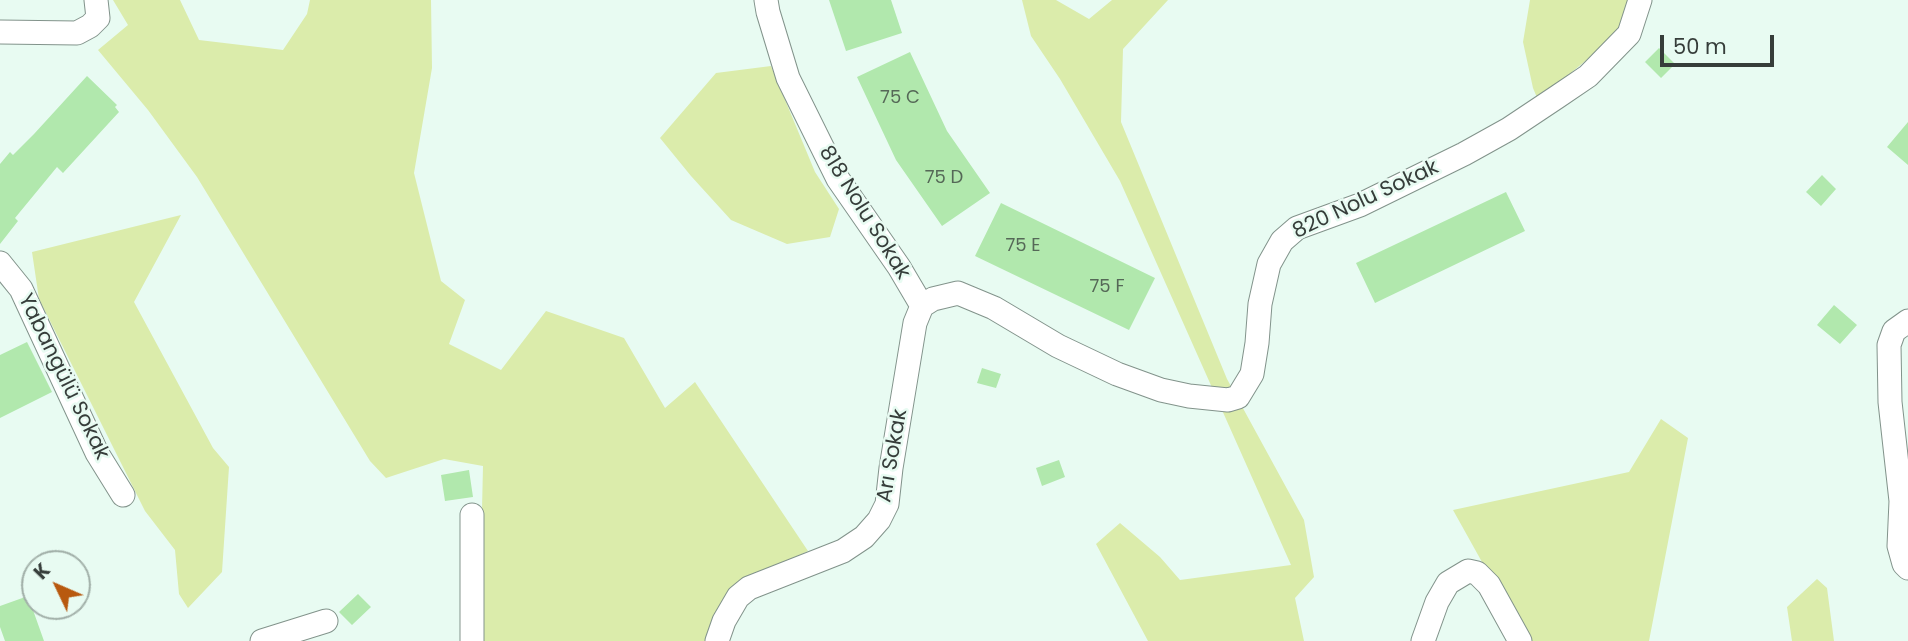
<!DOCTYPE html>
<meta charset="utf-8">
<style>
body{margin:0}
#map{position:relative;width:1908px;height:641px;overflow:hidden;background:#e8fbf2;font-family:Poppins,sans-serif}
canvas{display:block}
.north{position:absolute;left:21px;top:550px;width:70px;height:70px;box-sizing:border-box;background:#e8fbf2;border:2px solid #a1afa8;border-radius:50%;rotate:314deg;font-size:19px;font-weight:700;line-height:28px;text-align:center;color:#363d3a}
.north::after{content:'';display:block;margin:auto;width:24px;height:32px;background:#b8590f;clip-path:polygon(50% 0,100% 100%,50% 72%,0 100%)}
.scale{position:absolute;left:1660px;top:35px;width:114px;height:32px;box-sizing:border-box;border:4px solid #363d3a;border-top:0;padding-left:9px;font-size:21px;line-height:24px;white-space:nowrap;color:#363d3a;-webkit-text-stroke:5px #e8fbf2;paint-order:stroke}
</style>
<div id="map">
<canvas width="1908" height="641"></canvas>
<div class="north">K</div>
<div class="scale">50 m</div>
</div>
<script>
const c = document.querySelector('canvas').getContext('2d');
c.lineJoin = 'round';
function paint(path, color) { c.fillStyle = color; c.fill(path, 'evenodd'); }
const toPath = rows => new Path2D(rows.map(r => 'M' + r).join(''));
function trace(path, color, width, dash) { c.strokeStyle = color; c.lineWidth = width; c.lineCap = dash ? 'butt' : 'round'; c.setLineDash(dash || []); c.stroke(path); }
function drawText(font, color, halo, rows, align = 'center') {
  c.font = font + ' Poppins,sans-serif'; c.lineWidth = 5; c.setLineDash([]); c.textBaseline = 'middle'; c.strokeStyle = halo; c.fillStyle = color; for (const [text, x, y, turn = 0] of rows) {
    c.save(); c.translate(x, y); c.rotate((+turn || 0) * Math.PI / 180); c.textAlign = isNaN(turn) ? turn : align; if (halo) c.strokeText(text, 0, 0); c.fillText(text, 0, 0); c.restore();
  }
}
const green = toPath([
 [113,0,180,0,199,40,283,50,307,14,310,0,431,0,432,68,414,173,441,281,465,300,449,344,501,370,546,311,624,338,665,408,695,382,808,551,743,584,713,641,479,641,483,466,444,459,386,478,370,461,197,177,148,110,98,50,128,25],
 [1022,0,1056,0,1089,19,1112,0,1168,0,1123,49,1121,122,1227,379,1304,520,1314,577,1295,598,1304,641,1148,641,1096,544,1120,523,1160,557,1180,580,1291,565,1120,181,1060,79,1031,36],
 [1530,0,1632,0,1624,29,1538,100,1533,88,1523,42],
 [771,66,815,172,839,209,830,237,787,244,731,220,691,176,660,138,716,73],
 [181,215,134,302,213,448,229,467,222,572,188,608,179,594,175,550,145,511,39,299,32,252],
 [1661,419,1688,438,1649,641,1526,641,1453,510,1629,472],
 [1817,579,1827,588,1834,641,1792,641,1787,607]
]);
const building = toPath([
 [829,0,891,0,902,33,846,51],
 [1659,48,1675,64,1661,78,1645,62],
 [910,52,947,131,990,193,942,226,896,160,857,77],
 [87,76,117,105,115,107,119,112,63,173,57,167,15,218,18,221,0,244,0,164,10,152,13,155,34,134],
 [1908,122,1908,165,1887,147],
 [1822,175,1836,189,1821,206,1806,192],
 [1506,192,1525,231,1375,303,1356,263],
 [1001,203,1155,278,1129,330,975,256],
 [1834,305,1857,325,1840,344,1817,325],
 [27,342,52,392,0,418,0,355],
 [982,368,1001,374,996,388,977,383],
 [1059,460,1065,477,1042,486,1036,468],
 [469,470,473,497,445,501,441,475],
 [358,594,371,607,352,625,339,612],
 [28,596,44,641,5,641,0,627,0,606]
]);
const minor = toPath([
 [766,0,768,12,788,78,838,179,899,267,922,306],
 [0,32,77,33,90,26,98,18,96,0],
 [0,263,21,289,97,453,123,495],
 [922,306,933,299,958,293,994,308,1058,346,1117,374,1161,390,1189,396,1228,400,1238,397,1252,374,1257,343,1260,304,1269,264,1282,241,1297,228,1360,205,1464,154,1509,129,1557,97,1588,76,1629,34,1640,0],
 [1908,321,1894,331,1889,345,1890,402,1901,501,1899,546,1904,564,1908,568],
 [472,515,472,641],
 [262,641,326,621],
 [717,641,724,621,738,597,749,588,843,551,864,537,879,520,887,504,891,468,915,323,922,306],
 [1423,641,1437,602,1448,583,1468,571,1477,573,1489,585,1520,641]
]);
const numberNames = [
 ["75 C",900,98],
 ["75 D",944,178],
 ["75 E",1023,246],
 ["75 F",1107,287]
];
const streetNames = [
 ["820 Nolu Sokak",1366,200,-25],
 ["818 Nolu Sokak",864,213,58],
 ["Yabangülü Sokak",63,377,64],
 ["Arı Sokak",893,456,-80]
];
paint(green, '#dbecab');
paint(building, '#b1e8ad');
trace(minor, '#82938b', 25);
trace(minor, '#fff', 23);
drawText('18px', '#556857', null, numberNames);
drawText('21px', '#363d3a', '#e8fbf2', streetNames);
</script>
